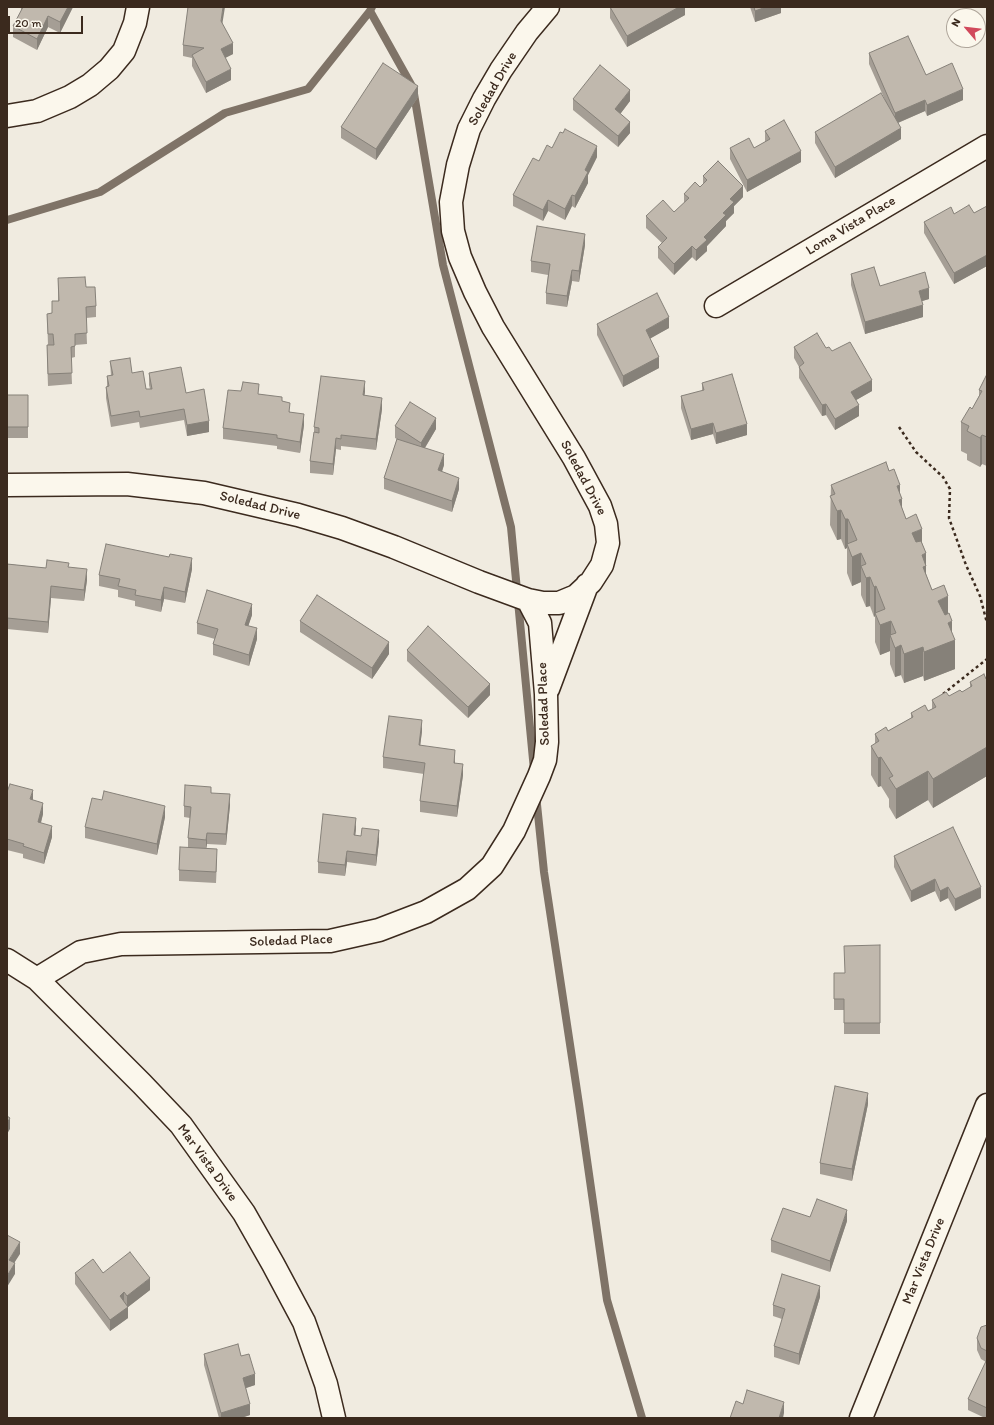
<!DOCTYPE html>
<style>
body{margin:0}
#map{position:relative;width:994px;height:1425px;overflow:hidden;background:#f0ebe0;font-family:Itim,sans-serif}
canvas{display:block}
.frame{position:absolute;inset:0;border:8px solid #3b2a1e;pointer-events:none}
.north{position:absolute;left:946px;top:8px;width:40px;height:40px;box-sizing:border-box;background:#fbf7ec;border:1px solid #aea59a;border-radius:50%;rotate:298deg;font-size:11px;font-weight:700;line-height:16px;text-align:center;color:#3b2a1e}
.north::after{content:'';display:block;margin:auto;width:14px;height:18px;background:#d1495b;clip-path:polygon(50% 0,100% 100%,50% 72%,0 100%)}
.scale{position:absolute;left:8px;top:16px;width:75px;height:18px;box-sizing:border-box;border:2px solid #3b2a1e;border-top:0;padding-left:5px;font-size:12px;line-height:14px;white-space:nowrap;color:#3b2a1e;-webkit-text-stroke:3px #fbf7ec;paint-order:stroke}
</style>
<div id="map">
<canvas width="994" height="1425"></canvas>
<div class="frame"></div>
<div class="north">N</div>
<div class="scale">20 m</div>
</div>
<script>
const c = document.querySelector('canvas').getContext('2d');
c.lineJoin = 'round';
const toPath = rows => new Path2D(rows.map(r => 'M' + r).join(''));
function trace(path, color, width, dash) { c.strokeStyle = color; c.lineWidth = width; c.lineCap = dash ? 'butt' : 'round'; c.setLineDash(dash || []); c.stroke(path); }
function paint(path, color) { c.fillStyle = color; c.fill(path, 'evenodd'); }
function drawText(font, color, halo, rows, align = 'center') {
  c.font = font + ' Itim,sans-serif'; c.lineWidth = 3; c.setLineDash([]); c.textBaseline = 'middle'; c.strokeStyle = halo; c.fillStyle = color; for (const [text, x, y, turn = 0] of rows) {
    c.save(); c.translate(x, y); c.rotate((+turn || 0) * Math.PI / 180); c.textAlign = isNaN(turn) ? turn : align; if (halo) c.strokeText(text, 0, 0); c.fillText(text, 0, 0); c.restore();
  }
}
const stream = toPath([
 [370,11,413,88,443,265,511,527,534,770],
 [7,220,100,192,225,113,308,89,370,11,372,7],
 [536,795,544,872,579,1104,607,1300,642,1418]
]);
const path = toPath([
 [899,427,916,452,943,477,950,489,949,518,966,565,980,596,987,623],
 [943,694,987,659]
]);
const minor = toPath([
 [7,116,37,111,70,97,90,85,109,69,124,51,135,23,138,7],
 [716,306,987,146],
 [7,485,127,484,204,493,298,515,342,528,394,547,479,582,528,600,543,603,559,603,576,596,591,582,602,565,608,543,606,524,600,506,574,458,493,327,475,292,460,257,453,231,451,202,458,165,469,129,484,99,501,70,527,32,548,7],
 [548,689,587,585],
 [7,960,37,979,142,1084,181,1125,244,1213,273,1264,304,1322,326,1384,334,1418],
 [37,979,81,952,121,944,330,941,379,930,426,912,467,889,492,866,514,831,539,776,545,760,547,742,546,694,540,623,528,600],
 [861,1418,987,1105]
]);
const wall = toPath([
 [21,7,73,7,60,33,48,27,37,50,13,37,13,26,21,11],
 [610,7,685,7,685,15,627,47,610,18],
 [750,7,781,7,781,13,755,22],
 [222,23,233,54,225,58,231,80,206,93,192,66,192,58,183,56,183,45],
 [869,53,926,75,963,100,927,116,925,111,898,123,901,139,835,178,815,143,815,132,885,100,869,64],
 [418,97,376,160,341,138,341,127],
 [573,99,630,101,620,114,630,133,618,147,573,110],
 [765,131,801,162,747,192,730,159,730,148,754,148,765,142],
 [552,148,597,157,588,175,588,183,575,208,572,206,565,220,548,211,543,221,513,206,513,195,539,161],
 [703,176,743,197,734,206,734,213,726,221,726,226,707,246,707,251,696,261,692,257,674,275,658,258,658,247,662,243,646,228,646,216,674,212,684,203,684,194,700,187,703,184],
 [987,206,987,266,954,284,924,233,924,222,954,214,974,213],
 [585,245,579,282,572,281,567,307,546,304,546,293,548,275,531,272,531,261],
 [851,274,880,286,929,299,922,301,923,317,865,334,851,285],
 [58,278,86,287,96,306,96,317,86,318,87,344,75,345,75,357,71,358,72,384,48,386,47,356,47,345,48,345,47,314,52,313,52,301,58,301],
 [597,324,669,328,650,338,659,368,623,387,597,335],
 [794,347,826,348,832,351,872,391,856,400,859,416,835,430,826,415,822,416,799,378,799,367,794,358],
 [110,361,132,373,146,389,150,389,149,385,149,373,186,393,209,432,187,436,184,420,140,428,139,422,111,427,106,398,106,387,107,387,107,376,111,376],
 [987,374,987,466,982,464,980,467,967,460,967,454,961,451,961,422,972,409,979,396,979,390],
 [702,383,747,435,716,444,713,434,691,440,681,408,681,396,702,391],
 [365,392,364,395,382,409,376,450,341,446,341,450,336,449,333,475,310,473,310,461,314,436,314,427],
 [259,394,282,402,290,412,304,425,300,453,277,449,277,446,223,439,223,428],
 [7,395,28,395,28,438,7,438],
 [395,426,436,429,425,448,444,465,442,472,459,489,452,512,384,489,384,478,397,439,395,438],
 [831,485,900,496,902,508,906,519,922,543,926,553,926,574,932,590,948,613,952,633,955,669,924,681,923,676,904,683,901,675,895,677,890,664,890,651,880,655,875,642,875,616,874,617,870,606,866,607,861,595,861,582,852,586,847,573,847,548,845,549,841,539,837,540,830,525],
 [7,564,46,568,69,567,87,580,84,601,51,598,48,633,7,629],
 [192,569,185,603,164,599,161,612,135,606,135,601,118,597,118,590,99,586,99,575],
 [252,615,248,626,257,639,249,666,213,655,213,644,215,639,197,634,197,623],
 [300,621,389,654,372,679,300,632],
 [407,650,490,695,468,718,407,661],
 [987,678,987,776,933,808,928,800,896,819,889,807,889,799,881,786,878,787,871,775,871,746,875,744,875,734,888,731,911,718,911,713,928,711,932,709,932,700,949,696,962,692,970,688,970,682],
 [422,731,420,745,455,761,455,763,463,775,457,817,420,812,420,801,424,774,383,768,383,757],
 [7,792,33,800,43,814,41,823,52,837,44,864,23,858,23,854,7,850],
 [211,793,230,805,226,845,207,844,206,848,217,860,216,883,179,881,179,870,188,848,188,838,190,818,184,817,184,806],
 [165,817,157,855,85,838,85,827],
 [356,829,355,835,379,841,376,866,347,862,345,876,318,873,318,862],
 [894,856,981,898,955,911,948,898,940,902,935,891,911,902,894,867],
 [880,945,880,1034,844,1034,844,1010,834,1010,834,973,845,973],
 [868,1104,852,1181,820,1174,820,1163],
 [847,1221,830,1272,771,1252,771,1240],
 [75,1273,103,1273,150,1290,128,1307,128,1318,110,1331,75,1284],
 [820,1297,799,1365,774,1357,774,1346,782,1319,773,1316,773,1305],
 [987,1325,987,1418,985,1418,968,1410,968,1399,986,1362,981,1359,977,1350,977,1338],
 [204,1354,241,1356,255,1385,246,1388,250,1415,241,1418,219,1418,204,1365]
]);
const shadedWall = toPath([
 [68,7,73,7,60,33,60,22],
 [223,7,225,7,221,32,221,21],
 [679,7,685,7,685,15,627,47,627,36],
 [766,7,781,7,781,13,755,22,755,11],
 [48,16,48,27,37,50,37,39],
 [233,43,233,54,221,60,221,49],
 [231,69,231,80,206,93,206,82],
 [418,86,418,97,376,160,376,149],
 [963,89,963,100,927,116,927,105],
 [630,90,630,101,615,121,615,109],
 [925,100,925,111,895,124,895,113],
 [630,122,630,133,618,147,618,136],
 [901,128,901,139,835,178,835,167],
 [597,146,597,157,588,175,588,183,575,208,575,196,585,170],
 [801,151,801,162,747,192,747,180],
 [743,186,743,197,734,206,734,213,726,221,726,226,707,246,707,251,696,261,696,250,704,237,723,213,730,199],
 [572,195,572,206,565,220,565,209],
 [548,200,548,211,543,221,543,210],
 [585,234,585,245,579,282,579,271],
 [692,246,692,257,674,275,674,264],
 [987,255,987,266,954,284,954,273],
 [572,270,572,281,567,307,567,296],
 [929,288,929,299,919,302,919,291],
 [923,305,923,317,865,334,865,322],
 [669,317,669,328,646,341,646,330],
 [659,357,659,368,623,387,623,376],
 [872,380,872,391,851,403,851,392],
 [365,381,365,392,363,406,363,395],
 [382,398,382,409,376,450,376,439],
 [826,404,826,415,822,416,822,405],
 [859,405,859,416,835,430,835,419],
 [304,414,304,425,300,453,300,442],
 [436,418,436,429,421,454,421,443],
 [209,421,209,432,187,436,187,425],
 [713,423,713,434,691,440,691,429],
 [747,424,747,435,716,444,716,433],
 [982,435,982,464,980,467,980,438],
 [336,438,336,449,333,475,333,464],
 [444,454,444,465,438,482,438,470],
 [459,478,459,489,452,512,452,501],
 [900,485,900,500,902,499,902,528,897,486],
 [841,510,841,539,837,540,837,511],
 [845,519,848,519,848,547,847,544,847,548,845,549],
 [922,529,922,555,926,553,926,595,912,533],
 [861,553,861,582,852,586,852,557],
 [192,558,192,569,185,603,185,592],
 [87,569,87,580,84,601,84,590],
 [870,577,870,606,866,607,866,578],
 [51,586,51,598,48,633,48,622],
 [876,586,876,615,875,613,875,616,874,617,874,587],
 [164,587,164,599,161,612,161,600],
 [948,596,948,623,952,621,952,641,955,640,955,669,924,681,924,652,938,601],
 [252,604,252,615,245,636,245,625],
 [891,621,891,638,890,635,890,651,880,655,880,625],
 [257,628,257,639,249,666,249,655],
 [389,642,389,654,372,679,372,668],
 [901,645,901,675,895,677,895,648],
 [923,647,923,676,904,683,904,654],
 [490,684,490,695,468,718,468,707],
 [422,720,422,731,419,756,419,745],
 [987,747,987,776,933,808,933,779],
 [455,750,455,761,454,774,454,763],
 [881,757,881,786,878,787,878,758],
 [463,764,463,775,457,817,457,806],
 [928,771,928,800,896,819,896,789],
 [33,790,33,802,30,799],
 [230,794,230,805,226,845,226,834],
 [43,803,43,814,38,833,38,822],
 [165,806,165,817,157,855,157,844],
 [356,818,356,829,354,846,354,835],
 [52,826,52,837,44,864,44,853],
 [379,830,379,841,376,866,376,855],
 [207,833,207,844,206,851,206,840],
 [347,851,347,862,345,876,345,865],
 [935,879,935,891,911,902,911,891],
 [948,887,948,898,940,902,940,891],
 [981,887,981,898,955,911,955,899],
 [868,1093,868,1104,852,1181,852,1169],
 [10,1118,10,1129,7,1134,7,1123],
 [847,1210,847,1221,830,1272,830,1261],
 [20,1242,20,1254,9,1271,9,1260],
 [15,1263,15,1274,7,1287,7,1276],
 [150,1278,150,1290,128,1307,128,1318,110,1331,110,1320,127,1307,127,1296],
 [820,1286,820,1297,799,1365,799,1354],
 [124,1292,124,1303,120,1296],
 [255,1374,255,1385,243,1389,243,1378],
 [784,1402,784,1413,783,1418,779,1418],
 [250,1404,250,1415,241,1418,221,1418,221,1413]
]);
const building = toPath([
 [23,7,68,7,60,22,48,16,37,39,13,26,23,7],
 [188,7,223,7,221,21,233,43,221,49,231,69,206,82,192,55,204,48,183,45,188,7],
 [610,7,679,7,627,36,610,7],
 [754,7,766,7,755,11,754,7],
 [908,36,926,75,952,63,963,89,927,105,925,100,895,113,869,53,908,36],
 [383,63,418,86,376,149,341,127,383,63],
 [600,65,630,90,615,109,630,122,618,136,573,99,600,65],
 [881,93,901,128,835,167,815,132,881,93],
 [784,120,801,151,747,180,730,148,749,138,754,148,770,139,765,131,784,120],
 [565,129,597,146,585,170,588,172,575,196,572,195,565,209,548,200,543,210,513,195,533,158,539,161,547,145,552,148,560,132,563,133,565,129],
 [718,161,743,186,730,199,734,202,723,213,726,215,704,237,707,240,696,250,692,246,674,264,658,247,667,238,646,216,663,200,674,212,689,198,684,194,695,182,700,187,707,180,703,176,718,161],
 [969,205,974,213,987,206,987,255,954,273,924,222,951,207,954,214,969,205],
 [537,226,585,234,579,271,572,270,567,296,546,293,550,264,531,261,537,226],
 [874,267,880,286,925,272,929,288,919,291,923,305,865,322,851,274,874,267],
 [85,277,86,287,95,287,96,306,86,307,87,333,75,334,75,346,71,347,72,373,48,374,47,345,54,345,53,334,48,334,47,314,52,313,52,301,59,301,58,278,85,277],
 [657,293,669,317,646,330,659,357,623,376,597,324,657,293],
 [817,333,826,348,829,347,832,351,850,342,872,380,851,392,859,405,835,419,826,404,822,405,799,367,804,363,794,347,817,333],
 [130,358,132,373,143,371,146,389,152,389,149,373,181,367,186,393,204,389,209,421,187,425,184,409,140,417,139,411,111,416,106,387,109,386,107,376,113,375,110,361,130,358],
 [732,374,747,424,716,433,713,423,691,429,681,396,704,390,702,383,732,374],
 [987,374,987,437,982,435,980,438,967,431,969,426,961,422,970,407,972,409,982,391,979,390,987,374],
 [321,376,365,381,363,395,382,398,376,439,341,435,341,439,336,438,333,464,310,461,314,432,319,433,319,428,314,427,321,376],
 [243,382,259,384,258,394,282,397,282,401,290,403,289,412,304,414,300,442,277,438,277,435,223,428,228,390,241,391,243,382],
 [7,395,28,395,28,427,7,427,7,395],
 [410,402,436,418,421,443,395,426,410,402],
 [397,439,444,454,438,470,459,478,452,501,384,478,397,439],
 [886,462,889,471,894,469,900,485,897,486,902,499,899,500,906,519,916,514,922,529,912,533,916,542,921,541,926,553,922,555,926,566,923,567,932,590,944,585,948,596,938,601,945,615,949,613,952,621,948,623,955,640,924,652,923,647,904,654,901,645,895,648,890,635,896,633,891,621,880,625,875,613,885,609,876,586,874,587,870,577,866,578,861,566,866,564,861,553,852,557,847,544,857,540,848,519,845,519,841,510,837,511,830,496,835,494,831,485,886,462],
 [106,544,169,557,170,554,192,558,185,592,164,587,161,600,135,595,136,590,118,586,120,579,99,575,106,544],
 [47,560,69,563,68,567,87,569,84,590,51,586,48,622,7,618,7,564,46,568,47,560],
 [207,590,252,604,245,625,257,628,249,655,213,644,218,629,197,623,207,590],
 [317,595,389,642,372,668,300,621,317,595],
 [428,626,490,684,468,707,407,650,428,626],
 [984,674,986,679,987,678,987,747,933,779,928,771,896,789,889,778,893,776,881,757,878,758,871,746,879,741,875,734,886,727,888,731,913,717,911,713,925,705,928,711,936,707,932,700,946,692,949,696,960,690,962,692,972,686,970,682,984,674],
 [389,716,422,720,419,745,455,750,454,763,463,764,457,806,420,801,425,763,383,757,389,716],
 [10,784,33,790,30,799,43,803,38,822,52,826,44,853,23,846,24,844,7,839,7,792,10,784],
 [185,785,211,787,211,793,230,794,226,834,207,833,206,840,188,838,191,807,184,806,185,785],
 [104,791,165,806,157,844,85,827,92,798,102,800,104,791],
 [323,814,356,818,354,835,361,836,362,828,379,830,376,855,347,851,345,865,318,862,323,814],
 [953,827,981,887,955,899,948,887,940,891,935,879,911,891,894,856,953,827],
 [180,847,217,849,216,872,179,870,180,847],
 [880,945,880,1023,844,1023,844,999,834,999,834,973,845,973,844,946,880,945],
 [835,1086,868,1093,852,1169,820,1163,835,1086],
 [7,1116,10,1118,7,1123,7,1116],
 [817,1199,847,1210,830,1261,771,1240,783,1208,810,1217,817,1199],
 [7,1235,20,1242,9,1260,15,1263,7,1276,7,1235],
 [130,1252,150,1278,127,1296,124,1292,120,1296,128,1307,110,1320,75,1273,93,1259,103,1273,130,1252],
 [782,1274,820,1286,799,1354,774,1346,785,1309,773,1305,782,1274],
 [987,1325,987,1351,981,1348,977,1338,981,1327,987,1325],
 [238,1344,241,1356,249,1354,255,1374,243,1378,250,1404,221,1413,204,1354,238,1344],
 [987,1359,987,1408,968,1399,987,1359],
 [747,1390,784,1402,779,1418,730,1418,736,1401,743,1404,747,1390]
]);
const streetNames = [
 ["Soledad Drive",493,89,-60],
 ["Loma Vista Place",851,226,-31],
 ["Soledad Drive",583,478,62],
 ["Soledad Drive",260,506,14],
 ["Soledad Place",544,704,-92],
 ["Soledad Place",291,941,-2],
 ["Mar Vista Drive",207,1163,54],
 ["Mar Vista Drive",924,1261,-68]
];
trace(stream, '#7f7367', 8);
trace(minor, '#3b2a1e', 25);
trace(path, '#3b2a1e', 2.5, [3, 3]);
trace(minor, '#fbf7ec', 22);
paint(wall, '#a59e95');
paint(shadedWall, '#868179');
paint(building, '#c0b8ad');
trace(building, '#868179', 1);
drawText('14px', '#3b2a1e', '#fbf7ec', streetNames);
</script>
